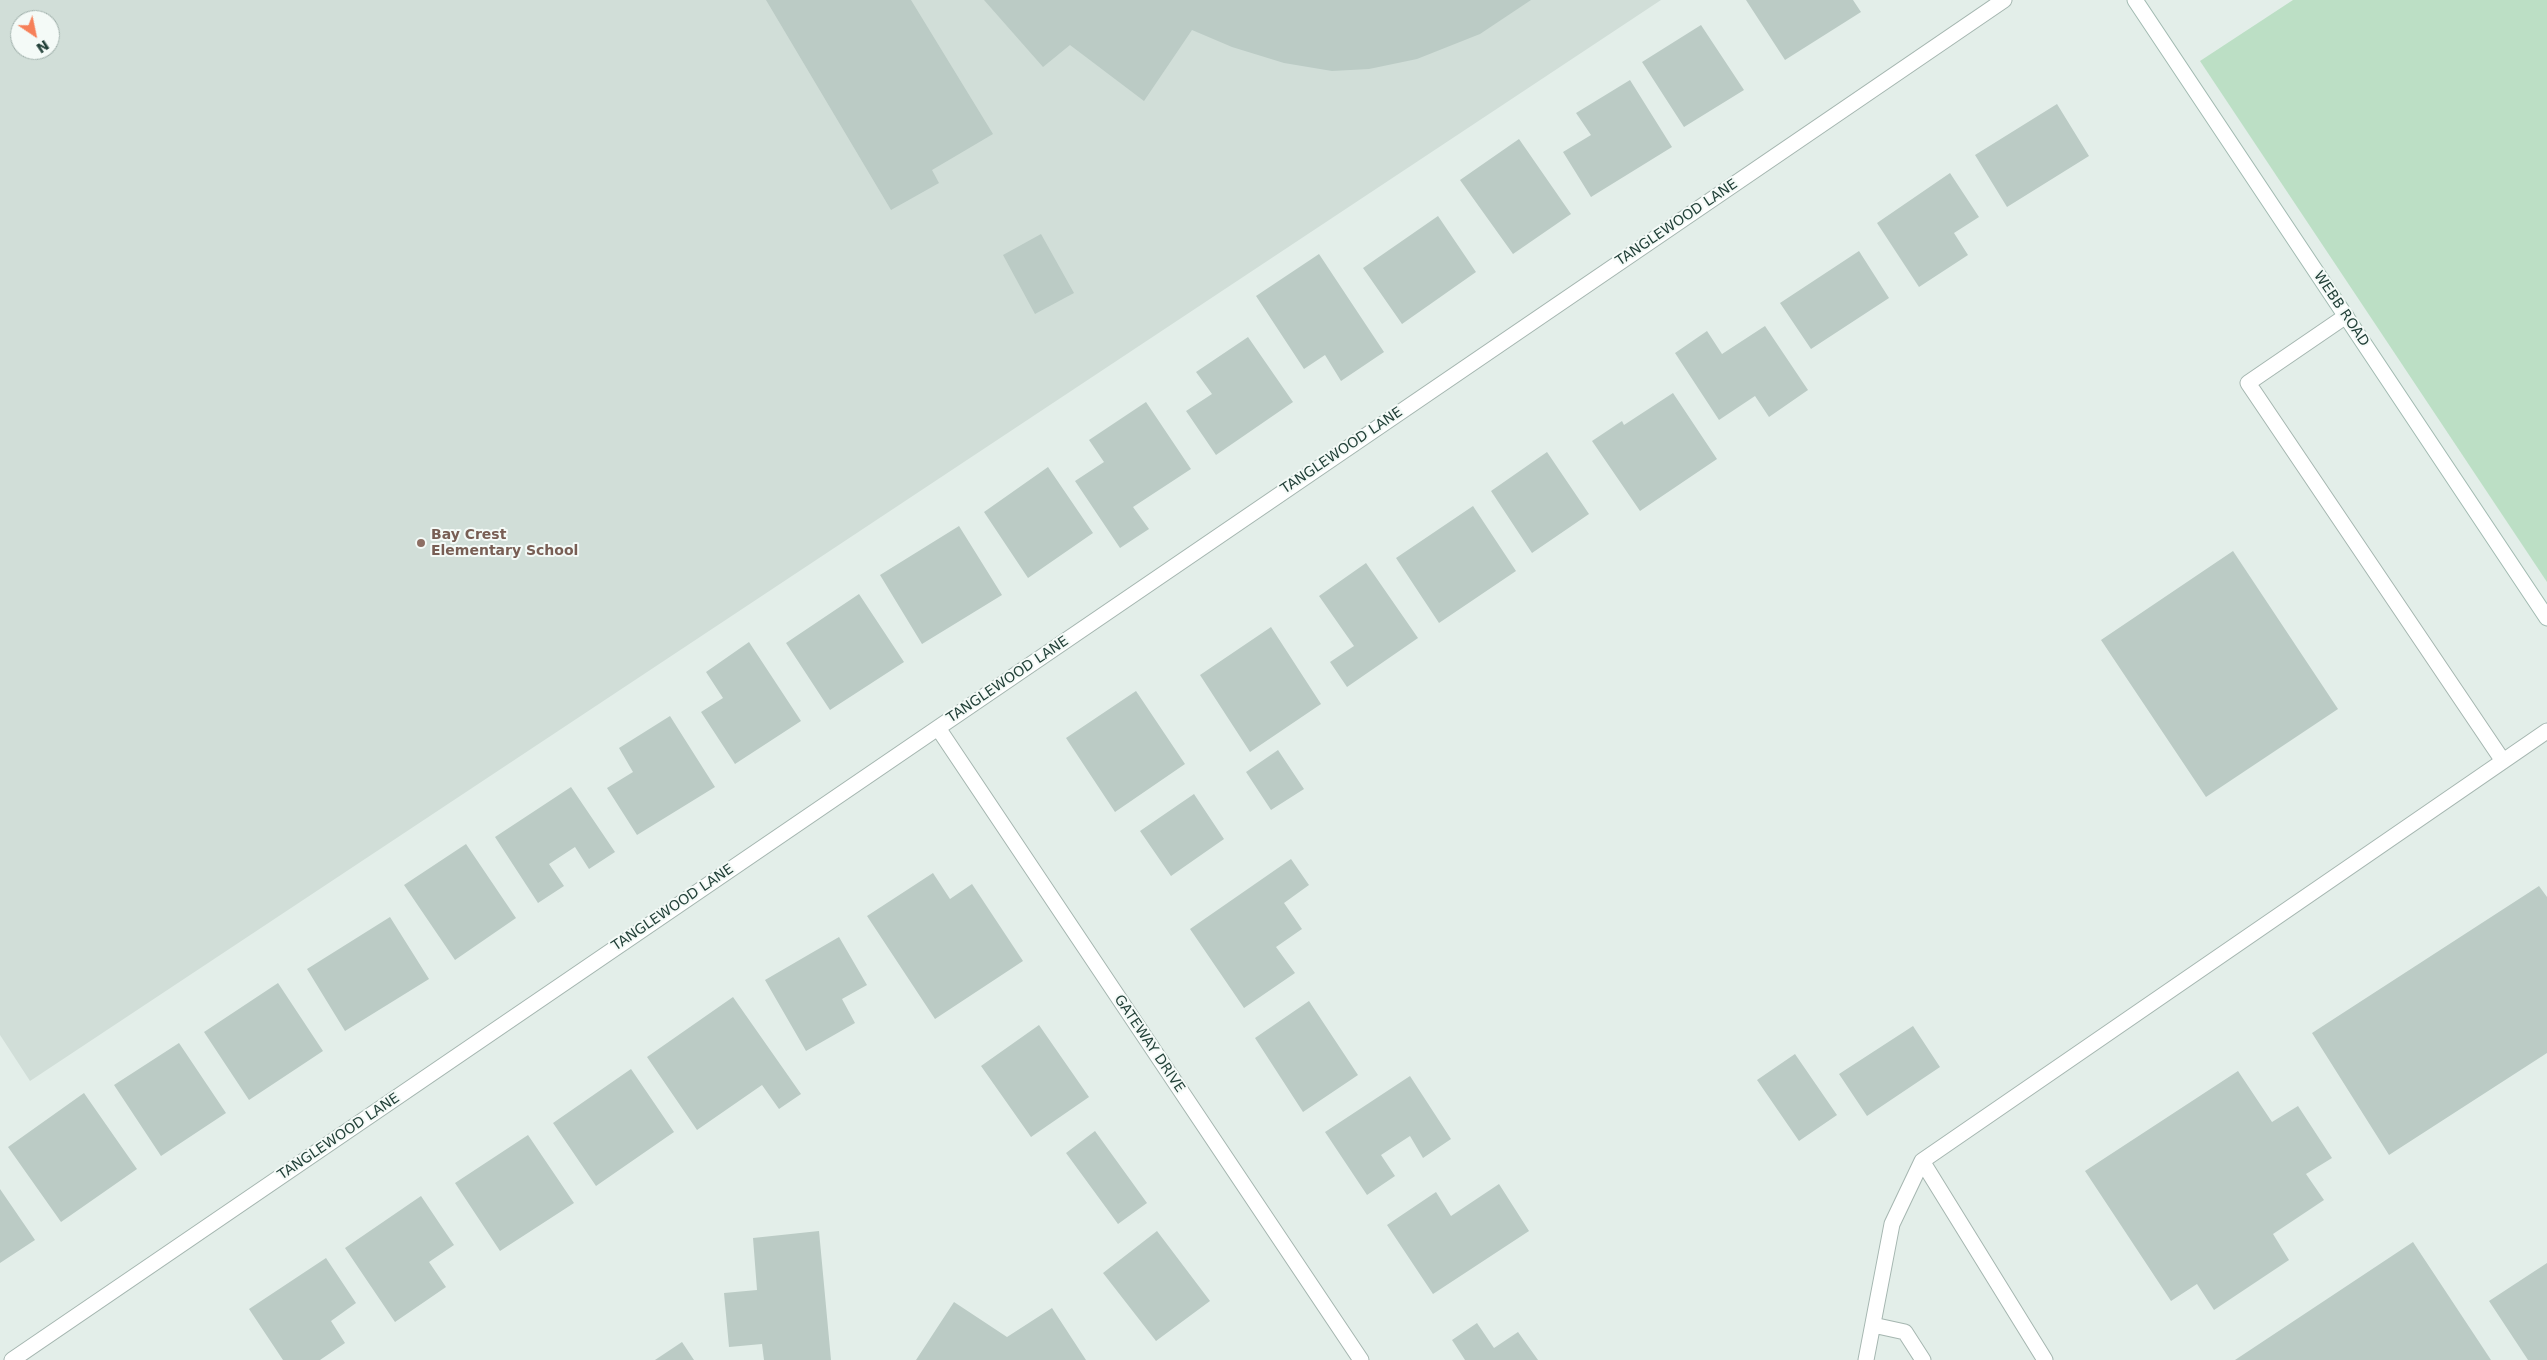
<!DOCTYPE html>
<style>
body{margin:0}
#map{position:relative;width:2547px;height:1360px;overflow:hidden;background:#e3eee9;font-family:"DejaVu Sans",sans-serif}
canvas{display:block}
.north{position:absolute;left:10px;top:10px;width:50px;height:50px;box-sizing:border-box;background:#f4faf7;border:1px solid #a0b0ab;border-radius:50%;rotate:146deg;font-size:14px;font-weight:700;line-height:20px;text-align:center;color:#224038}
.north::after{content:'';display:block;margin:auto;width:18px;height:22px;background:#f68059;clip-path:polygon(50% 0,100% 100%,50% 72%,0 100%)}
</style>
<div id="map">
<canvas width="2547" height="1360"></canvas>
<div class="north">N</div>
</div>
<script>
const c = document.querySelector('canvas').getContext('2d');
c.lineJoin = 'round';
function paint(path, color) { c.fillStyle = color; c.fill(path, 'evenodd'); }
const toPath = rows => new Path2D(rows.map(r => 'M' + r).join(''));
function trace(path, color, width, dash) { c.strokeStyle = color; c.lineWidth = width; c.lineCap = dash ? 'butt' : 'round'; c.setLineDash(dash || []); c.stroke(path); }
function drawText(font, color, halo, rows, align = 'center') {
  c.font = font + ' "DejaVu Sans",sans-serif'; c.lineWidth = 4; c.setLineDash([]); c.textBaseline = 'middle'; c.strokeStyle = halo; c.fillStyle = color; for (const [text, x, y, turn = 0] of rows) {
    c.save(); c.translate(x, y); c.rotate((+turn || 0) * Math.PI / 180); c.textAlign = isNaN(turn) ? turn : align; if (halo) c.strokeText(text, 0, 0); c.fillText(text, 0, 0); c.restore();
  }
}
const built = toPath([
 [0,0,1661,0,30,1081,0,1035],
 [20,20,50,20,50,50,20,50]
]);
const green = toPath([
 [2293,0,2547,0,2547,582,2200,61]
]);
const building = toPath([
 [766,0,911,0,993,134,932,170,939,183,891,210],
 [984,0,1531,0,1480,34,1417,59,1369,69,1332,71,1284,63,1232,47,1192,30,1144,101,1070,45,1043,67],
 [1746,0,1853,0,1861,12,1785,60],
 [1701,25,1744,90,1684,127,1642,62],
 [1630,80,1672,147,1591,197,1563,152,1591,135,1576,113],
 [2057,104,2089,156,2007,207,1975,155],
 [1519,139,1571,214,1513,254,1460,180],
 [1950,173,1979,217,1954,233,1968,255,1919,287,1877,223],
 [1438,216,1476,272,1402,324,1363,268],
 [1041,234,1074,293,1035,314,1003,255],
 [1859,251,1889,298,1811,349,1780,303],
 [1319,254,1384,352,1341,381,1325,355,1304,369,1256,296],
 [1765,326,1808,390,1769,417,1755,396,1719,420,1675,353,1707,331,1722,354],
 [1248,337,1293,402,1216,455,1186,411,1212,394,1196,372],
 [1673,393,1717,459,1640,511,1592,441,1622,421,1624,425],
 [1146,402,1191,469,1133,507,1149,529,1120,548,1075,481,1104,462,1089,440],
 [1547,452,1589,514,1532,553,1491,491],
 [1048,467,1093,533,1028,578,984,512],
 [1473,506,1516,571,1439,623,1396,558],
 [959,526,1002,595,922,644,880,575],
 [2233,551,2338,709,2206,797,2101,640],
 [1366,563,1418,638,1347,687,1330,662,1354,646,1319,596],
 [859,594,904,662,830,710,786,643],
 [1271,627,1321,704,1250,752,1200,675],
 [749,642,801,721,735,764,701,712,723,698,706,672],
 [1136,691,1185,764,1115,812,1066,738],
 [670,716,715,787,637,835,607,788,633,772,619,748],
 [1278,750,1304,789,1271,810,1246,772],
 [571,787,615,852,589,869,575,847,549,864,564,886,538,903,495,837],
 [1194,794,1224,839,1171,876,1140,831],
 [466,844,516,918,455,960,404,885],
 [1291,859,1309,885,1284,903,1302,929,1276,947,1295,973,1244,1008,1190,929],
 [933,873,950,899,972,884,1023,961,935,1019,867,916],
 [2539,886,2547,897,2547,1053,2389,1155,2312,1033],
 [390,917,429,979,345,1031,307,969],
 [839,937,867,985,842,999,855,1023,806,1051,765,980],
 [278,983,323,1051,249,1100,204,1032],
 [733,997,801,1094,779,1109,762,1085,697,1130,647,1057],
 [1309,1001,1358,1075,1303,1112,1255,1038],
 [1039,1025,1089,1097,1031,1137,981,1066],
 [1913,1026,1940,1067,1867,1116,1839,1074],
 [179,1043,226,1113,161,1156,114,1085],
 [1795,1054,1837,1115,1799,1141,1757,1080],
 [631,1069,674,1132,596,1186,553,1123],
 [2238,1071,2272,1122,2298,1106,2332,1158,2306,1174,2324,1200,2273,1234,2289,1260,2214,1310,2197,1284,2171,1301,2085,1171],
 [1410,1076,1451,1139,1423,1158,1410,1136,1381,1155,1395,1176,1367,1195,1325,1132],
 [84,1093,137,1169,61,1222,8,1147],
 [1095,1131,1147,1203,1118,1224,1066,1153],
 [528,1135,574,1203,500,1251,455,1183],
 [1499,1184,1529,1231,1433,1294,1387,1225,1436,1192,1451,1216],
 [0,1189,35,1240,0,1263],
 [421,1196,454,1245,429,1262,446,1287,395,1322,345,1248],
 [819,1231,831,1360,764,1360,762,1344,729,1347,724,1293,757,1290,753,1238],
 [1157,1231,1210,1301,1156,1341,1103,1273],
 [2413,1242,2491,1360,2235,1360],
 [326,1258,356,1303,331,1321,345,1343,320,1360,283,1360,249,1309],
 [2547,1263,2547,1360,2528,1360,2489,1301],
 [954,1302,1007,1337,1052,1308,1086,1360,916,1360],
 [1477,1323,1494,1348,1518,1332,1538,1360,1465,1360,1452,1340],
 [682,1342,694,1360,655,1360]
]);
const lane = toPath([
 [2346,316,2248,383,2503,761],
 [1922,1161,2045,1360],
 [1873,1325,1905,1332,1923,1360],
 [1866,1360,1892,1224,1922,1161,2547,731]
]);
const street = toPath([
 [938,728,1361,1360],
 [12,1360,2004,0]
]);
const secondary = toPath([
 [2135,0,2547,618]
]);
const markers = [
 [421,543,5,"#8d6e63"]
];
const streetNames = [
 ["TANGLEWOOD LANE",1677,223,-34],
 ["WEBB ROAD",2341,309,56],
 ["TANGLEWOOD LANE",1342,451,-34],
 ["TANGLEWOOD LANE",1008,680,-34],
 ["TANGLEWOOD LANE",673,908,-34],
 ["GATEWAY DRIVE",1149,1044,56],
 ["TANGLEWOOD LANE",339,1137,-34]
];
const educationNames = [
 ["Bay Crest",431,535],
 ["Elementary School",431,551]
];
paint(built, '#d1ded8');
paint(green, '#bcdfc5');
paint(building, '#bbcbc5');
trace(lane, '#a5b6b0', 17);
trace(street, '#a5b6b0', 17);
trace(secondary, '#a1bab1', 17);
trace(lane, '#fff', 15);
trace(street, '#fff', 15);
trace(secondary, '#fff', 15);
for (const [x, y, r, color] of markers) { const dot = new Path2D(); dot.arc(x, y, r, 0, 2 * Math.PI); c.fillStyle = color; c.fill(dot); trace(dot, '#f4faf7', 2); }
drawText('14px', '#224038', '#f4faf7', streetNames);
drawText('bold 14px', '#785e54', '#f4faf7', educationNames, 'left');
</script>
